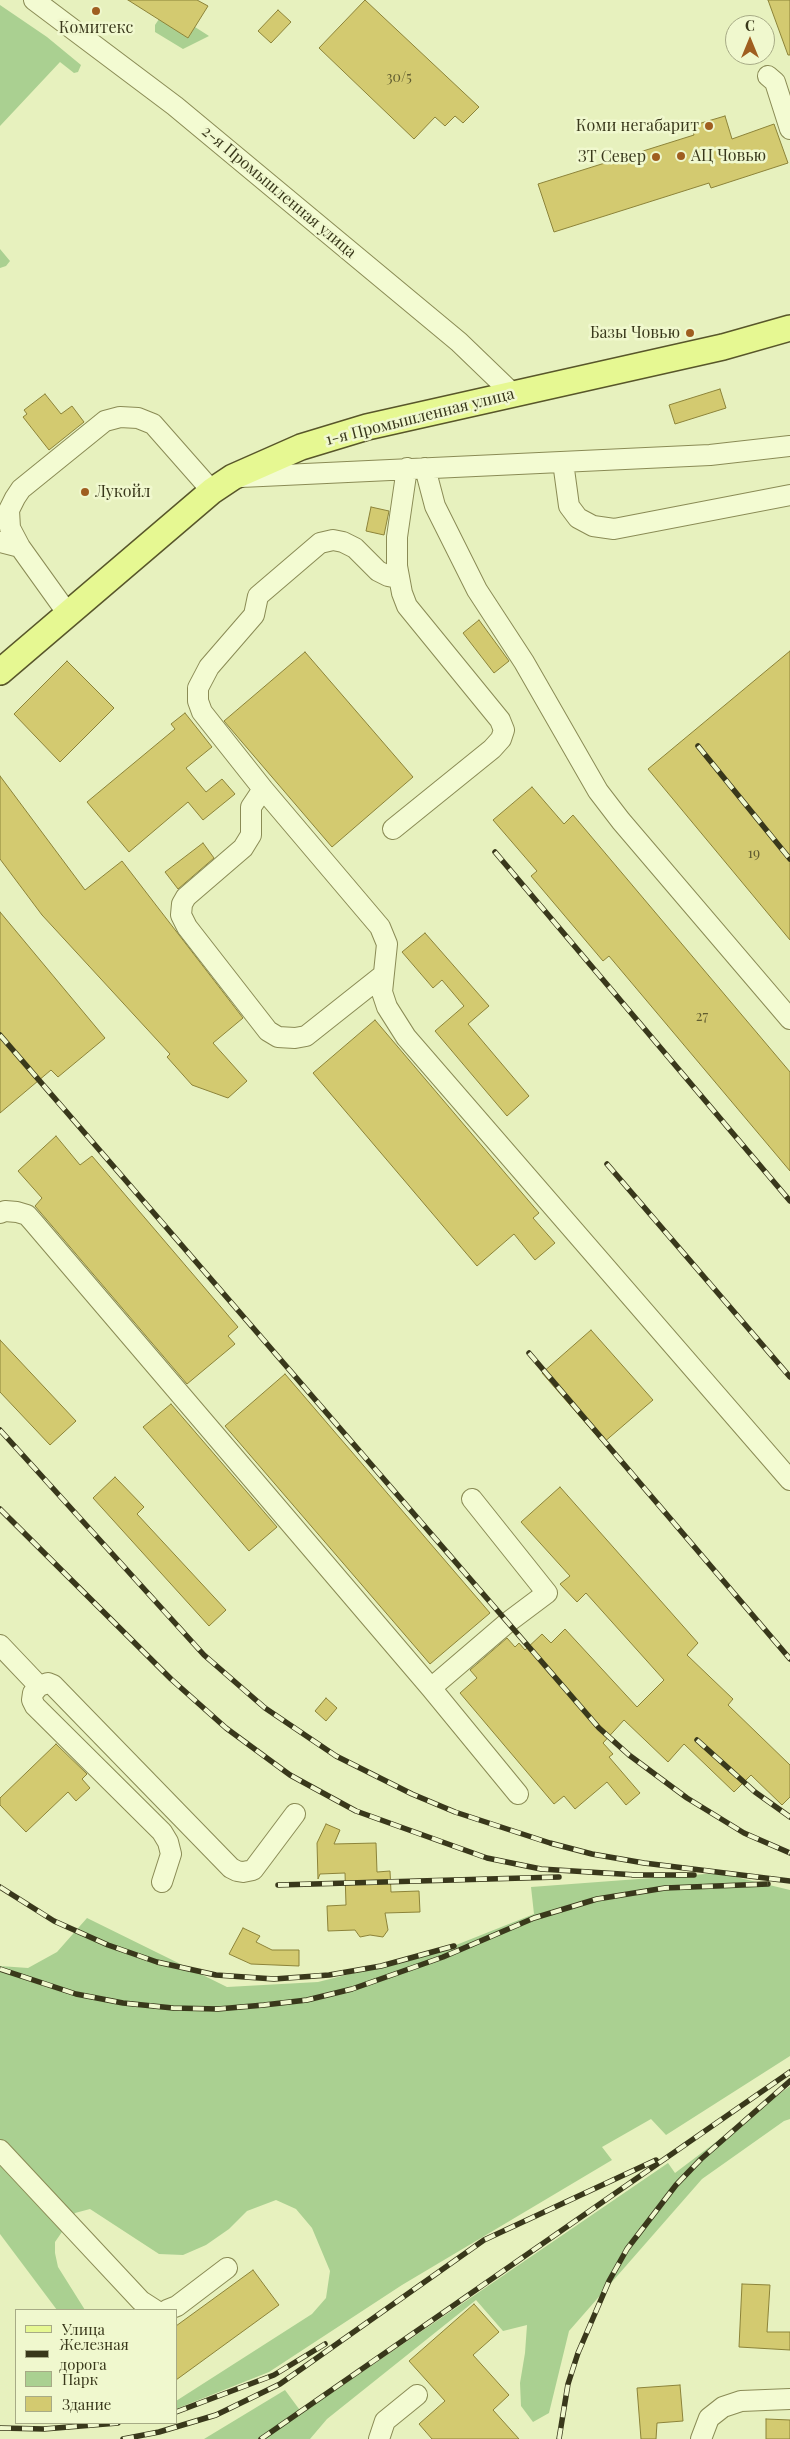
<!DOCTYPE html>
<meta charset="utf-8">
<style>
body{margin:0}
#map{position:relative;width:790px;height:2439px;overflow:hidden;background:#e7f1be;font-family:"Playfair Display",serif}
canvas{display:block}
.legend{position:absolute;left:15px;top:2309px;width:162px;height:115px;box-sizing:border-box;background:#f0f8ce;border:1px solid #a7ab86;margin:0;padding:6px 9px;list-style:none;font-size:15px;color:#39381b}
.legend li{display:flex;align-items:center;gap:10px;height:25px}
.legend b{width:25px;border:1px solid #a7ab86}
.north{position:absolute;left:725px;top:15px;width:50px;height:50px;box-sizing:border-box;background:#f0f8ce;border:1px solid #a7ab86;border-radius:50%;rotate:0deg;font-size:14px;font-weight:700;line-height:20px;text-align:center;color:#39381b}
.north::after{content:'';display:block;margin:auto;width:18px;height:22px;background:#9f5e20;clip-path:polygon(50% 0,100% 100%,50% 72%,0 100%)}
</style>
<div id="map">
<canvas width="790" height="2439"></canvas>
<ul class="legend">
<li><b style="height:6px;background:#e6f892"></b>Улица</li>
<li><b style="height:6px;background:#39381b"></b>Железная дорога</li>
<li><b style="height:14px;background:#aad091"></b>Парк</li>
<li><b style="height:14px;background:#d3ca70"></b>Здание</li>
</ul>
<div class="north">С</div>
</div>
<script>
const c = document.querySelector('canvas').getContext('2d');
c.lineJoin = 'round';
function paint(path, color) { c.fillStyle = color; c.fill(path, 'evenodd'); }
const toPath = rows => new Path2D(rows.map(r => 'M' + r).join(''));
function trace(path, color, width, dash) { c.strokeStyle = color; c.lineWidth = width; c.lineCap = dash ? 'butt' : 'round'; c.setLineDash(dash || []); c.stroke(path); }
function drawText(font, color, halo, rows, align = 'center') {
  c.font = font + ' "Playfair Display",serif'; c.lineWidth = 5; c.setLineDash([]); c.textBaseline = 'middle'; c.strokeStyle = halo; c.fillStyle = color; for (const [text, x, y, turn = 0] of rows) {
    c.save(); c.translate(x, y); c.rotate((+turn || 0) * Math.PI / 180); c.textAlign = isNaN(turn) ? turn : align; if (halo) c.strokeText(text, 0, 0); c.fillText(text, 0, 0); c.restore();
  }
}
const green = toPath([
 [0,5,47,37,81,65,78,72,74,73,60,62,0,126],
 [159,19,188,38,195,27,209,36,183,49,155,32,155,25],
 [0,249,10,261,6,266,0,268],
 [719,1873,790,1890,790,2056,666,2135,651,2119,602,2147,612,2160,402,2285,269,2372,176,2409,176,2401,312,2314,326,2298,330,2271,312,2228,296,2209,276,2200,247,2211,229,2229,206,2245,183,2255,159,2254,90,2209,75,2213,55,2242,55,2253,58,2267,85,2310,57,2310,0,2234,0,1966,28,1968,57,1952,87,1918,227,1987,318,1982,441,1951,534,1914,531,1887],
 [790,2086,790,2119,784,2121,702,2179,569,2331,549,2413,533,2422,521,2406,520,2383,525,2353,527,2325,503,2331,476,2300,327,2419,310,2439,204,2439,285,2390,302,2413,668,2163,675,2173]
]);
const building = toPath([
 [128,0,197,0,208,6,188,38,128,0],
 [365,0,479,107,463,123,455,116,445,126,435,117,414,139,319,48,365,0],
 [768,0,790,0,790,55,788,55,768,0],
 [278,10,291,22,271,43,258,31,278,10],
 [725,116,732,139,774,124,788,163,711,188,709,183,554,232,538,184,694,135,691,126,725,116],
 [720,389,726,408,675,424,669,405,720,389],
 [45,394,61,414,72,406,84,422,49,450,23,417,27,414,24,410,45,394],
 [371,507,389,511,384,535,366,531,371,507],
 [479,620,509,661,494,673,463,633,479,620],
 [790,651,790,940,648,769,790,651],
 [305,652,413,777,332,847,224,721,305,652],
 [67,661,114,708,60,762,14,714,67,661],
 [185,713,212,747,186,768,206,792,222,779,235,794,203,820,188,802,129,852,87,802,175,729,171,724,185,713],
 [0,776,85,890,122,861,243,1018,213,1043,247,1081,228,1098,192,1085,167,1057,170,1054,42,915,0,859,0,776],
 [532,787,564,824,573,815,790,1072,790,1171,609,956,603,961,531,876,537,871,493,820,532,787],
 [203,843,214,858,178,889,165,872,203,843],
 [0,912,105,1038,58,1077,51,1070,0,1113,0,912],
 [425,933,489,1006,468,1024,529,1096,507,1116,435,1031,464,1006,442,980,433,988,402,952,425,933],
 [375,1020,539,1213,533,1218,555,1243,535,1260,514,1234,477,1266,313,1073,375,1020],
 [56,1136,80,1165,92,1156,238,1327,228,1336,235,1344,187,1384,35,1206,42,1198,18,1171,56,1136],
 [591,1330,653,1400,603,1443,542,1373,591,1330],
 [0,1340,76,1421,50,1445,0,1392,0,1340],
 [285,1374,490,1613,430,1664,225,1426,285,1374],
 [171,1404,277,1527,249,1551,143,1427,171,1404],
 [115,1477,144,1507,137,1514,226,1610,209,1626,93,1498,115,1477],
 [560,1487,698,1643,687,1655,733,1699,728,1705,790,1765,790,1797,782,1805,751,1775,734,1792,684,1744,668,1762,624,1720,603,1743,613,1754,609,1757,640,1793,626,1805,607,1782,575,1809,564,1796,554,1804,460,1693,477,1678,470,1670,507,1638,515,1647,519,1643,525,1650,542,1634,551,1643,565,1629,637,1707,664,1680,586,1593,577,1602,560,1584,570,1576,521,1522,560,1487],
 [326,1698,337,1708,326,1721,315,1711,326,1698],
 [56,1744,87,1774,82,1779,90,1788,76,1801,68,1792,26,1832,0,1805,0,1798,56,1744],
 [326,1824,340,1830,334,1844,376,1843,377,1872,390,1871,391,1892,419,1891,420,1912,385,1913,388,1930,383,1937,370,1935,360,1937,355,1930,328,1931,327,1906,346,1905,345,1873,320,1874,318,1879,317,1843,326,1824],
 [243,1928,260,1936,256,1942,272,1950,299,1950,299,1966,251,1964,229,1954,243,1928],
 [253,2270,279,2305,176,2380,176,2326,253,2270],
 [742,2284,770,2285,767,2332,790,2332,790,2350,739,2347,742,2284],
 [474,2304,499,2332,473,2355,509,2395,493,2410,519,2439,432,2439,419,2424,445,2401,409,2361,474,2304],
 [680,2385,683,2421,657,2423,656,2439,641,2439,637,2388,680,2385],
 [766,2419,790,2420,790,2439,766,2439,766,2419]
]);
const minor = toPath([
 [34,0,175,106,459,342,514,395],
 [768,76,775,82,790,129],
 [563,462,569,506,578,518,593,526,614,529,790,495],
 [425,468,435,506,477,590,524,662,598,791,621,821,790,1019],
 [241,477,710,455,790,446],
 [0,542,20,547,68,614],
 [20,547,10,528,9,510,15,498,21,489,105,421,120,417,138,418,153,424,212,491],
 [263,789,380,927,387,944,382,992,387,1007,406,1037,790,1480],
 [393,829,492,749,501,739,504,730,500,720,407,606,402,593,397,566,397,537,407,468],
 [383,975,306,1036,295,1038,278,1037,268,1031,187,927,181,915,182,904,186,897,243,848,251,835,251,807,263,789,202,712,198,701,198,688,209,667,254,615,258,596,320,543,333,540,343,542,355,548,378,571,388,576,398,578],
 [0,1213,5,1211,17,1212,27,1215,34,1223,431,1688,518,1794],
 [0,1645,39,1686],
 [431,1688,507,1623,547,1593,472,1499],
 [162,1882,171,1854,168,1842,162,1832,35,1706,32,1700,33,1693,39,1686,48,1683,53,1685,231,1868,237,1871,243,1872,253,1870,295,1814],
 [0,2150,141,2301,155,2310],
 [167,2310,177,2306,227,2268],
 [379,2439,385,2421,417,2395],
 [701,2439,709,2418,723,2407,741,2401,790,2399]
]);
const major = toPath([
 [0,672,212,491,233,477,301,447,367,427,723,347,790,328]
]);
const rail = toPath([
 [698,746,790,859],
 [495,852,790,1201],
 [0,1035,599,1728,629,1755,687,1798,744,1833,790,1853],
 [607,1164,790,1377],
 [529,1353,790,1659],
 [0,1430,204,1655,265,1708,336,1756,412,1794,455,1812,550,1843,592,1854,644,1863,790,1881],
 [0,1509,171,1679,226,1728,290,1775,356,1811,487,1858,541,1869,637,1875],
 [697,1740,755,1792,790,1817],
 [632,1875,694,1875],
 [278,1885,559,1877],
 [0,1887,54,1921,108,1945,157,1962,216,1975,274,1979,329,1975,381,1966,454,1946],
 [0,1969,76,1994,123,2003,173,2008,218,2009,264,2005,307,2000,352,1989,443,1957,534,1918,597,1899,665,1888,768,1884],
 [176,2412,274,2375,325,2344],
 [0,2428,44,2429,118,2423],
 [123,2439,159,2432,216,2415,280,2384,484,2240,656,2160],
 [261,2439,790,2072],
 [559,2439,568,2384,578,2353,609,2281,627,2249,676,2185,701,2159,790,2081]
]);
const markers = [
 [96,11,5,"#9f5e20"],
 [709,126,5,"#9f5e20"],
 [681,156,5,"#9f5e20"],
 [656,157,5,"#9f5e20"],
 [690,333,5,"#9f5e20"],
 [85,492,5,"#9f5e20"]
];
const numberNames = [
 ["30/5",399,78],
 ["19",754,854],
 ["27",702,1017]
];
const poiNames = [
 ["Комитекс",96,28,"center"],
 ["Коми негабарит",699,126],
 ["АЦ Човью",691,156,"left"],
 ["ЗТ Север",646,157],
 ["Базы Човью",680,333],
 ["Лукойл",95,492,"left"]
];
const streetNames = [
 ["2-я Промышленная улица",279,192,40],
 ["1-я Промышленная улица",420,417,-14]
];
paint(green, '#aad091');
paint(building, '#d3ca70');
trace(building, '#8c8339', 1);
trace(minor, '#8a8b55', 22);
trace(major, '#58562a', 28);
trace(minor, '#f3fbd2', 20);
trace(major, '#e6f892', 25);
trace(rail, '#39381b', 5.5);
trace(rail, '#f0f8ce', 4, [11]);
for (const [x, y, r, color] of markers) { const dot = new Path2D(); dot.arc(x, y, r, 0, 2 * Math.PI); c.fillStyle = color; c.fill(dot); trace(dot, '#f0f8ce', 2); }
drawText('14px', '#605c30', null, numberNames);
drawText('16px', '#39381b', '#f0f8ce', poiNames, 'right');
drawText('16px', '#39381b', '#f0f8ce', streetNames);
</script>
